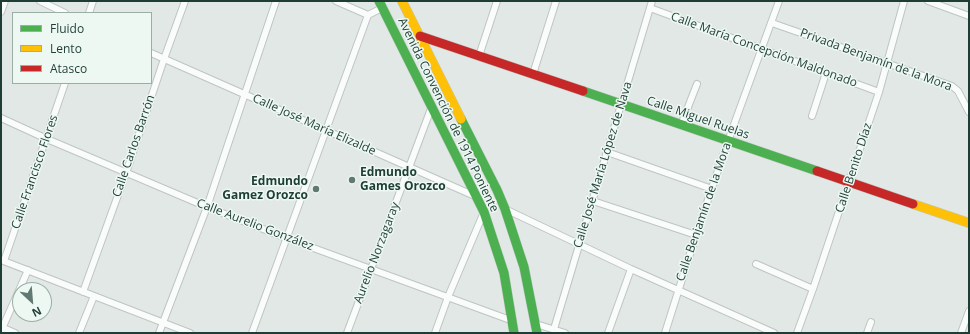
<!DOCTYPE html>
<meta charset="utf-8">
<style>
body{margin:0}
#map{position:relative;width:970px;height:334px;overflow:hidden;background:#e1e8e5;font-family:"Open Sans",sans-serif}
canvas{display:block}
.frame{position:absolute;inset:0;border:2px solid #1e3d35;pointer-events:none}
.legend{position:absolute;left:12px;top:12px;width:140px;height:72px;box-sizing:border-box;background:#eef8f3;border:1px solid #9bada7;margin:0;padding:5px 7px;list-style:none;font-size:12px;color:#1e3d35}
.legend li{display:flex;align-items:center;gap:8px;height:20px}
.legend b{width:20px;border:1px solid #9bada7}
.north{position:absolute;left:12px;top:282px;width:40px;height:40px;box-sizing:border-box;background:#eef8f3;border:1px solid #9bada7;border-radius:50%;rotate:154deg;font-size:11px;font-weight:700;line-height:16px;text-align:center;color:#1e3d35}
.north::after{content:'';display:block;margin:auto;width:14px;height:18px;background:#627973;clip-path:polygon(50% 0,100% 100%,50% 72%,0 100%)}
</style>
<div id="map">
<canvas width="970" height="334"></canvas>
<div class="frame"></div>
<ul class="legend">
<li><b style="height:5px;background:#4caf50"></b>Fluido</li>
<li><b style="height:5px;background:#ffc107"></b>Lento</li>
<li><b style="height:5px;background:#c62828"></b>Atasco</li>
</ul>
<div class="north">N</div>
</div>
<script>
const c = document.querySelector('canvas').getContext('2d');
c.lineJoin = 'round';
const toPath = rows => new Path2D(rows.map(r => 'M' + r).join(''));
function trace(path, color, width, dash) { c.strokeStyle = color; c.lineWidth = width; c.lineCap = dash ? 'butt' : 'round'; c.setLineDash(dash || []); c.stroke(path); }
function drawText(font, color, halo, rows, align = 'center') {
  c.font = font + ' "Open Sans",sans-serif'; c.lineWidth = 3; c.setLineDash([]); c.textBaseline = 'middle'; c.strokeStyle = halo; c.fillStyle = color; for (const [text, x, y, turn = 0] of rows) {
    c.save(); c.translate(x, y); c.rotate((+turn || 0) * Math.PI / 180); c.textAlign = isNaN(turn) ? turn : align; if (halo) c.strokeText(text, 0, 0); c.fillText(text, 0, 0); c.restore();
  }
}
const street = toPath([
 [40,1,65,13],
 [336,1,368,15],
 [928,1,969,16],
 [650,8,879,92],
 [1,12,5,1],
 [89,13,93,1],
 [368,15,382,8],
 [772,23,952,86,958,91,969,112],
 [151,53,477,197],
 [479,56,497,1],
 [533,74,556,1],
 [812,116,826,73],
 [1,118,47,139,207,207,286,238,513,321],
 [681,125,697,84],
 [607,152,712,189],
 [593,201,696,235],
 [505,209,631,269,774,333],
 [1,260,190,333],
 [4,261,65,83],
 [756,264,813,289],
 [83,292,126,173,164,59,185,1],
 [536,324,565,333],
 [1,327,15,333],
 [554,329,652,1],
 [1,331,28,270],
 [79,333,94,296],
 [159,333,207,207,276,1],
 [252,333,368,15],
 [347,333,432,106],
 [435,333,448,297,484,212],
 [608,333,631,269],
 [665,333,696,235,728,141,779,1],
 [797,333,813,289,879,92,904,1],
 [867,333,871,322],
 [961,333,969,311]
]);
const fast = toPath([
 [379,1,484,212,504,273,514,333],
 [583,91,817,171],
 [461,119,497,190,505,209,524,267,537,333]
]);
const slow = toPath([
 [402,1,461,119],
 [913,204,969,223]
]);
const jam = toPath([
 [420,36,583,91],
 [817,171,913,204]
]);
const markers = [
 [352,180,4,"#627973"],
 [316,189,4,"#627973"]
];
const streetNames = [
 ["Calle María Concepción Maldonado",764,50,20],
 ["Privada Benjamín de la Mora",876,60,20],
 ["Avenida Convención de 1914 Poniente",448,115,64],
 ["Calle Miguel Ruelas",698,118,19],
 ["Calle José María Elizalde",314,125,24],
 ["Calle Carlos Barrón",134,146,-71],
 ["Calle José María López de Nava",603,165,-73],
 ["Calle Benito Díaz",854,168,-72],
 ["Calle Francisco Flores",35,172,-71],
 ["Calle Benjamín de la Mora",704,212,-71],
 ["Calle Aurelio González",255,225,21],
 ["Aurelio Norzagaray",377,253,-69]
];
const poiNames = [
 ["Edmundo",360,173],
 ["Games Orozco",360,187],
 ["Edmundo",308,182,"right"],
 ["Gamez Orozco",308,196,"right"]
];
trace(street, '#bec5c2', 8);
trace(fast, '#bdc6c2', 10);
trace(slow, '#bdc6c2', 10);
trace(jam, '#bdc6c2', 10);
trace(street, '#fafcfb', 6);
trace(fast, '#4caf50', 9);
trace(slow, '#ffc107', 9);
trace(jam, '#c62828', 9);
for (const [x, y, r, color] of markers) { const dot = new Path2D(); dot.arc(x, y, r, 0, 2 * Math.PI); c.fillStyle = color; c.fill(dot); trace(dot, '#eef8f3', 1.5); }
drawText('12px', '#1e3d35', '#eef8f3', streetNames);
drawText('bold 12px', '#1e3d35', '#eef8f3', poiNames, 'left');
</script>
